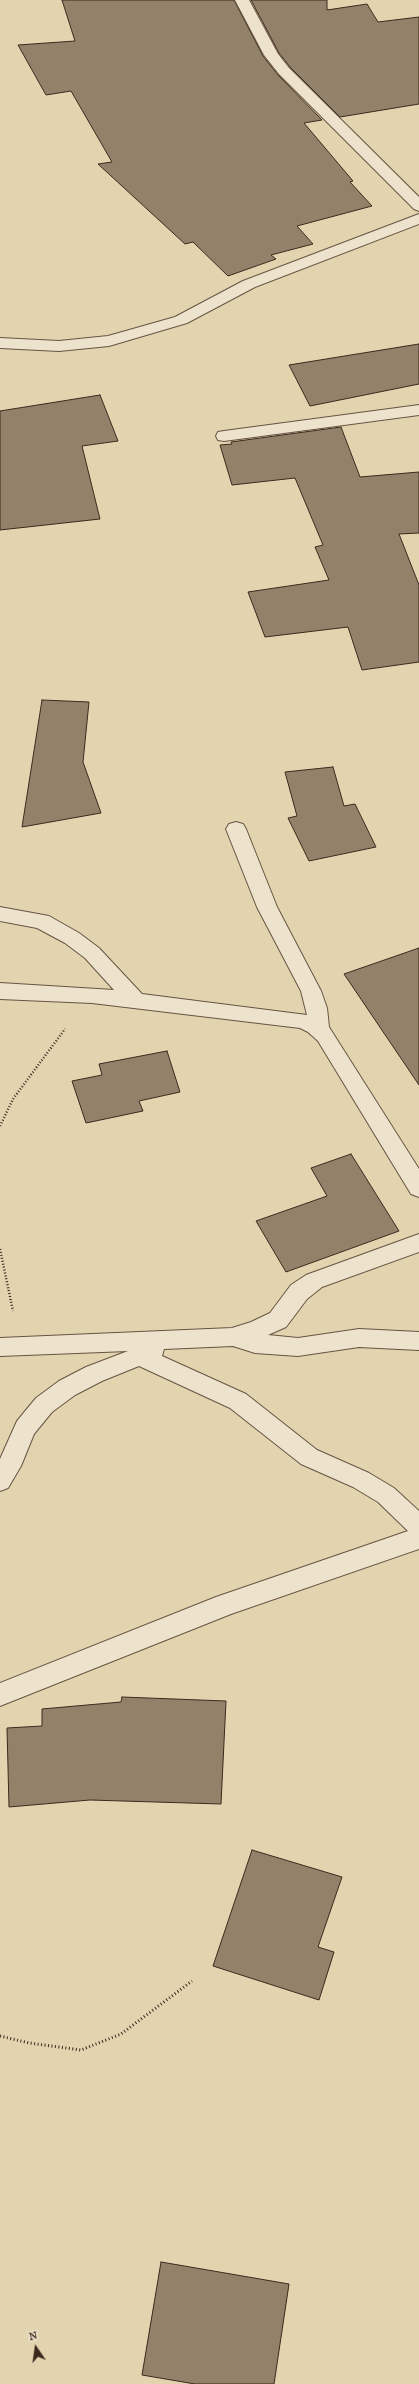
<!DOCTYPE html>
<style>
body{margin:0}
#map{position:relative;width:419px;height:2384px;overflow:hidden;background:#e3d4b0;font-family:"IM FELL French Canon",serif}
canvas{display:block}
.north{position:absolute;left:16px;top:2328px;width:40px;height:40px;-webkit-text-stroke:3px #ede3cc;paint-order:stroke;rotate:347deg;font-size:11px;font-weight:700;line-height:16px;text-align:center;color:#3c291e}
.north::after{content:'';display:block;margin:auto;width:14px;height:18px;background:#3c291e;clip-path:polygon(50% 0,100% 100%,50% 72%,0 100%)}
</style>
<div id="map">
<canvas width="419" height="2384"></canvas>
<div class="north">N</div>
</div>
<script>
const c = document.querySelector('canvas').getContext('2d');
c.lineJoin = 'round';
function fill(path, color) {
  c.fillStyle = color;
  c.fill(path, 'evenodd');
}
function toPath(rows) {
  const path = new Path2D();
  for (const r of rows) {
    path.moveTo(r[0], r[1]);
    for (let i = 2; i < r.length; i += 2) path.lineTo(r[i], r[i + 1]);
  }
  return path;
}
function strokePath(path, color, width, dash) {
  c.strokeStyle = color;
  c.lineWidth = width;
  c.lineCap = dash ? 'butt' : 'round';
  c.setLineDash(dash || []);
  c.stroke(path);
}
const building = toPath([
 [62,0,234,0,263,56,278,75,322,120,304,123,353,181,350,182,372,206,297,226,313,244,271,255,276,259,228,276,193,242,185,244,98,164,112,162,71,91,46,95,18,45,75,41,62,0],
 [251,0,327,0,327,10,367,4,378,22,419,17,419,104,340,117,290,67,279,53,251,0],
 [419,344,419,384,310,406,289,365,419,344],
 [100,395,118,441,82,446,100,519,0,530,0,411,100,395],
 [341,427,360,477,419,472,419,533,399,534,419,585,419,662,362,670,348,627,265,637,248,592,329,580,315,547,323,545,295,478,232,485,220,445,232,444,231,442,341,427],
 [42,700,89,702,83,762,101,813,22,827,42,700],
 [333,767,344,806,355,804,376,847,309,861,288,818,297,816,285,772,333,767],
 [419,948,419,1085,344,974,419,948],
 [167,1051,180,1092,139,1101,143,1111,86,1123,72,1081,102,1075,99,1064,167,1051],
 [351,1154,399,1231,286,1272,256,1221,327,1196,311,1168,351,1154],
 [122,1697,226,1701,221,1804,90,1800,9,1807,7,1728,42,1726,42,1709,121,1702,122,1697],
 [252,1850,342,1877,318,1947,334,1952,319,2000,213,1966,252,1850],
 [161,2262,289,2284,274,2384,195,2384,142,2375,161,2262]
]);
fill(building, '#93826a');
strokePath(building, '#3c291e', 1);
const minor = toPath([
 [235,0,249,0,278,54,289,68,419,197,419,211,414,209,279,74,264,55,235,0],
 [419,214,419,224,255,287,187,323,109,346,59,351,0,348,0,338,59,341,108,336,175,317,243,281,419,214],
 [419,405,419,415,224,441,218,440,216,436,218,432,224,431,419,405],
 [236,822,243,824,246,829,277,907,321,991,327,1008,329,1027,419,1169,419,1197,411,1194,318,1041,308,1032,300,1028,92,1003,0,999,0,983,114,990,85,958,65,943,37,928,0,921,0,907,49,916,79,933,99,948,142,994,307,1015,301,991,257,907,226,829,229,824,236,822],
 [419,1234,419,1252,322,1287,307,1299,286,1327,268,1335,298,1338,359,1329,419,1332,419,1350,359,1347,298,1356,255,1353,233,1346,164,1349,162,1356,246,1394,317,1450,369,1473,394,1488,419,1511,419,1549,231,1614,0,1706,0,1683,216,1597,408,1531,378,1502,353,1487,301,1464,230,1408,139,1366,102,1381,75,1395,52,1412,34,1434,21,1466,8,1488,0,1491,0,1459,17,1421,36,1398,59,1381,86,1367,128,1351,0,1356,0,1338,232,1328,251,1322,270,1313,291,1285,306,1275,419,1234]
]);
strokePath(minor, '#665442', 2);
strokePath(toPath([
 [0,1126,13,1099,65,1029],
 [0,1249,13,1311]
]), '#3c291e', 2.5, [1, 2]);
strokePath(toPath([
 [0,2036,29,2043,81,2050,121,2034,192,1981]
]), '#3c291e', 3, [1, 2.5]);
fill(minor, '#ede3cc');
</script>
